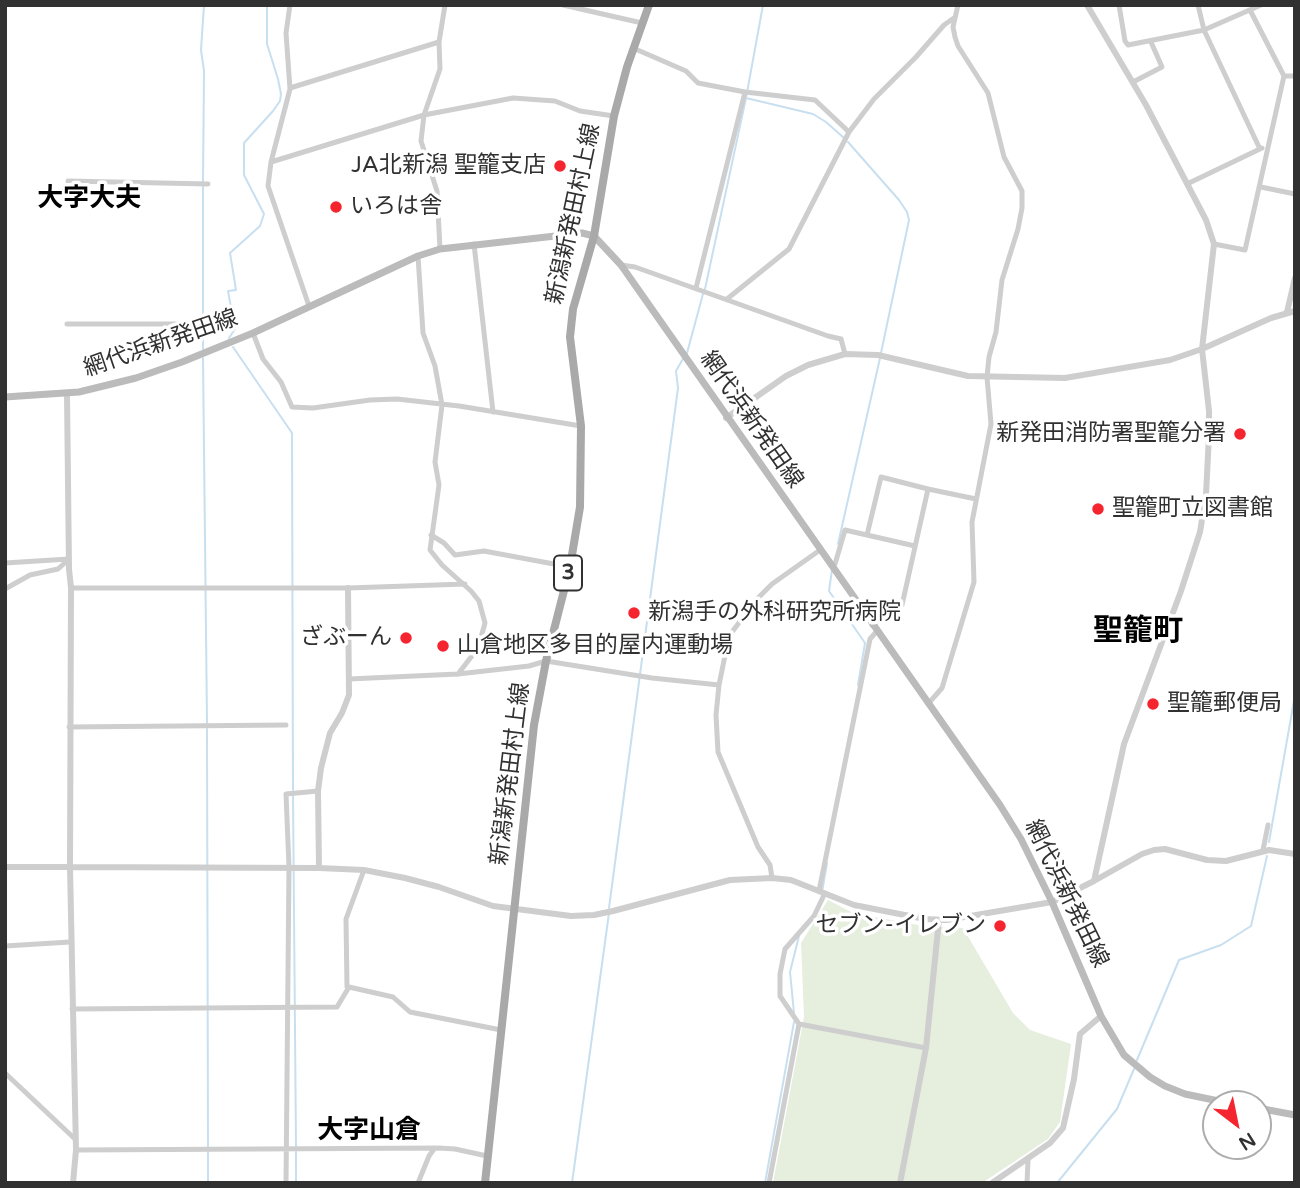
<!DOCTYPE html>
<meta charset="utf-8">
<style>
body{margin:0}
#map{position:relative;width:1300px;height:1188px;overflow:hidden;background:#fff;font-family:"Varela Round",sans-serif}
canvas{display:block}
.frame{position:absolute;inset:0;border:7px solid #313131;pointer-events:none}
.north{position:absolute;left:1202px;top:1090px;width:70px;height:70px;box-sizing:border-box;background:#fff;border:2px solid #adadad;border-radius:50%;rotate:148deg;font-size:19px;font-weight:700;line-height:28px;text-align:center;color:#313131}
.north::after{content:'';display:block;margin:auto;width:24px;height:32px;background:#f5252f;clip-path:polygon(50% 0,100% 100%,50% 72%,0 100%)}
</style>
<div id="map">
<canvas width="1300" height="1188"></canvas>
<div class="frame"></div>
<div class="north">N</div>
</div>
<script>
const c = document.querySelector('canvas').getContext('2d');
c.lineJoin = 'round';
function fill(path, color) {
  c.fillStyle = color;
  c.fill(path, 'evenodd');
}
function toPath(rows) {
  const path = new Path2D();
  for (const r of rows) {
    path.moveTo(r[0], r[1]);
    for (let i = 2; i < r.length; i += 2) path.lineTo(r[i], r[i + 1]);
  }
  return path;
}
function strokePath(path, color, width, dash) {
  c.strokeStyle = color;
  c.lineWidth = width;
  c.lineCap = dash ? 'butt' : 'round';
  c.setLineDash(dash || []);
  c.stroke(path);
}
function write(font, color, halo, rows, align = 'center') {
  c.font = font + ' "Varela Round","Noto Sans JP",sans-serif';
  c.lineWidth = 7;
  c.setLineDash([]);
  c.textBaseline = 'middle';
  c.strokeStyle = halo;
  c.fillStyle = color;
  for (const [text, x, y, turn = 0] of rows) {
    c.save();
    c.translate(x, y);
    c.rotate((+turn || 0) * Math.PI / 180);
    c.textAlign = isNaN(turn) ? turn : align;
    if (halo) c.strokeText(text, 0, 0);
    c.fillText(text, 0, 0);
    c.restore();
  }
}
fill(toPath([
 [828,900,853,913,929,927,963,928,1013,1013,1030,1030,1071,1044,1060,1122,1048,1139,982,1183,773,1183,804,1017,801,943]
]), '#e6eede');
strokePath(toPath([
 [746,98,813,114,826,122,844,138],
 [848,142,899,200,907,212,909,220,881,353],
 [203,181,204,71,201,50,204,5],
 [705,289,746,98,763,5],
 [203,321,203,186],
 [203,326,203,349],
 [229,338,235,329,228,291,236,290,230,253,260,226,264,214,244,175,244,143,273,111,280,101,281,94,278,79,267,44,267,5],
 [233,347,292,433,293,790],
 [687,353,703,294],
 [203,358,207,723],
 [838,544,880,358],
 [832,570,829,591,865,643,858,685],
 [207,729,208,1147],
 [293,795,296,1147],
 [1269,842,1295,695],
 [822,892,827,863],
 [609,908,678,388,676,371,684,357],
 [794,1013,790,972,799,936],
 [1137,1060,1179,960,1221,945,1251,926,1267,856],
 [208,1152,208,1183],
 [296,1152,296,1183],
 [572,1183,609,913],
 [765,1183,794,1022],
 [1057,1183,1117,1109,1134,1069]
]), '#c8dff0', 2);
strokePath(toPath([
 [290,5,286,33,290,89,271,162,268,186,309,306],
 [563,5,642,23],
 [1119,5,1125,41,1128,45,1204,30,1261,5],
 [1198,5,1204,30,1259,147],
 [633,48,686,71,698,83,745,92,815,100,849,132],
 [1284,76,1295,76],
 [1133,82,1162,67,1151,42],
 [290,88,439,42],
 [271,162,424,115,513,98,555,101,580,111,614,116],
 [68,181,208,184],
 [1187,184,1262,148],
 [1261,187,1295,194],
 [474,244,493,412],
 [1214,244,1245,250,1284,76,1250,10],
 [440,249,437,191,421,141,424,115,440,69,439,42,445,5],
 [418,256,423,333,435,366,442,405,435,462,439,485,430,550,442,565,471,591,479,601,485,623,478,648,458,674],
 [621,265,635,267,828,336,841,339,845,354],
 [696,288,745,92],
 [727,299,789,249,849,132,874,99,916,57,944,25,954,18],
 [67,324,209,324],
 [253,333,263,359,281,382,292,407,313,408,370,400,397,399,459,406,581,426],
 [431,535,444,543,455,555,484,551,570,567],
 [867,535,881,477,928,489],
 [5,563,69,559],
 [832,566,835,564,845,530,915,546],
 [71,588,348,588,465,584],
 [5,589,30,575,58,569,69,559],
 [872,625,902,605,928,489,976,499],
 [349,679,458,674,529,666,546,661,652,678,719,685],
 [928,704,942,688,974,582,972,522,991,424,987,377,989,357,996,332,1002,280,1018,229,1022,208,1022,191,1004,157,988,93,958,46,955,37,953,27,958,5],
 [69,727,286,725],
 [1263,850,1268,825],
 [772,878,770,865,758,847,718,752,716,715,719,685,729,636,756,600,772,584,820,550],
 [819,891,870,639,877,631],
 [825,893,814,916,785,949,780,974,780,996,799,1024,926,1048],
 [5,946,70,942],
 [349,987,393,997,410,1012,501,1030],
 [72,1009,337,1007,349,987,347,987,346,919,364,870],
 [5,1073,75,1139],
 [76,1150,439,1148,455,1149,487,1156],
 [286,1183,289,867,286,794,318,791],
 [418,1183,429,1156,434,1149],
 [769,1183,799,1024],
 [1027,1183,1028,1160]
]), '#cecece', 5);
strokePath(toPath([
 [1287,312,1295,278],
 [67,394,69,569,71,588,70,867,319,868],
 [726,418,786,376,808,365,845,354,878,355,968,376,1065,378,1170,360,1202,349,1271,318,1295,311],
 [348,588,349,695,342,713,330,733,321,768,318,791,319,868,364,870,405,878,439,887,493,906,571,916,594,915,613,911,730,880,772,878,791,880,854,905,925,919,947,920,1052,902,1094,881,1124,744,1181,591,1200,532,1206,495,1209,435,1209,411,1202,349,1214,244,1206,220,1146,105,1087,5],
 [5,867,70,867,76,1150,73,1183],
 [1094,881,1142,854,1154,850,1165,849,1207,860,1226,861,1269,850,1295,854],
 [900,1183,926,1048,939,920],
 [992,1183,1050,1143,1063,1128,1074,1079,1080,1034,1101,1016]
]), '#cecece', 6);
strokePath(toPath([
 [5,397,79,392,136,378,182,362,253,333,418,256,440,249,582,233,594,236,621,265,1000,805,1021,839,1052,902,1101,1016,1124,1055,1150,1077,1165,1086,1185,1094,1233,1104],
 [1258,1108,1295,1115]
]), '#bbb', 7);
strokePath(toPath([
 [485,1183,534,725,546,661,570,567,580,507,581,426,570,337,573,309,594,236,614,116,627,67,649,5]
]), '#a9a9a9', 8);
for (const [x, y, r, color] of [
 [560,166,7,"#f5252f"],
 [336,207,7,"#f5252f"],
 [1240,434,7,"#f5252f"],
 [1098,509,7,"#f5252f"],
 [634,613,7,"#f5252f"],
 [406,638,7,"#f5252f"],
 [443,646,7,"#f5252f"],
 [1153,704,7,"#f5252f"],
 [1000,926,7,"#f5252f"]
]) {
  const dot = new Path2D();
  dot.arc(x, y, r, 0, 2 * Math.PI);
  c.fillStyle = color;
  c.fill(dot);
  strokePath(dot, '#fff', 2.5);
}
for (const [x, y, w] of [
 [568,573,28]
]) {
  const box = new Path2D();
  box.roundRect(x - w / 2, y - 17.5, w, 35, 5);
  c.fillStyle = '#fff';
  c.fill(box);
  strokePath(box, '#313131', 2);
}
write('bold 21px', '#313131', null, [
 ["3",568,573]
]);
write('23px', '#313131', '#fff', [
 ["JA北新潟 聖籠支店",546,166,"right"],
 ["いろは舎",350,207],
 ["新発田消防署聖籠分署",1226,434,"right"],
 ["聖籠町立図書館",1112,509],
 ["新潟手の外科研究所病院",648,613],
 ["ざぶーん",392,638,"right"],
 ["山倉地区多目的屋内運動場",457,646],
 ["聖籠郵便局",1167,704],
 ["セブン-イレブン",986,926,"right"]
], 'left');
write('23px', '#313131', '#fff', [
 ["新潟新発田村上線",574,214,-78],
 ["網代浜新発田線",161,344,-19],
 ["網代浜新発田線",751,420,55],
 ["新潟新発田村上線",511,774,-83],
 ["網代浜新発田線",1066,894,64]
]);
write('bold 26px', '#000', '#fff', [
 ["大字大夫",89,199],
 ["大字山倉",369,1131]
]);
write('bold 30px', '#000', '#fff', [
 ["聖籠町",1138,632]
]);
</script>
